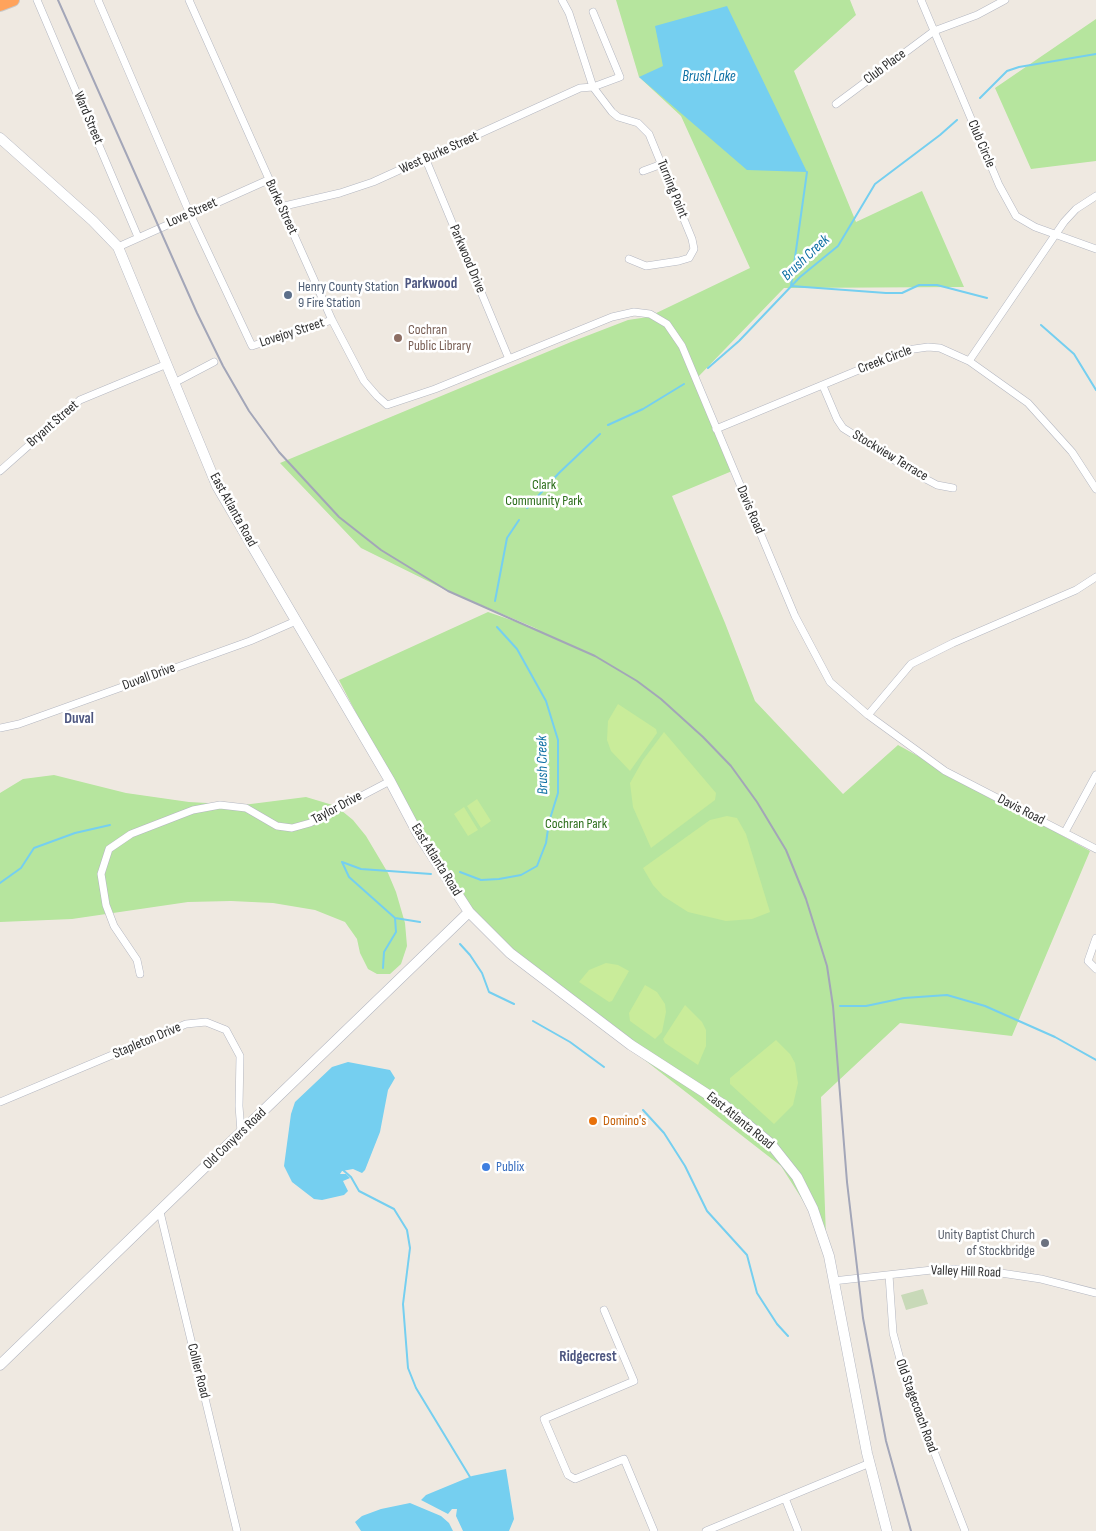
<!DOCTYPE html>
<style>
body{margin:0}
canvas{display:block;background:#efe9e1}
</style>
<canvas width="1096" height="1531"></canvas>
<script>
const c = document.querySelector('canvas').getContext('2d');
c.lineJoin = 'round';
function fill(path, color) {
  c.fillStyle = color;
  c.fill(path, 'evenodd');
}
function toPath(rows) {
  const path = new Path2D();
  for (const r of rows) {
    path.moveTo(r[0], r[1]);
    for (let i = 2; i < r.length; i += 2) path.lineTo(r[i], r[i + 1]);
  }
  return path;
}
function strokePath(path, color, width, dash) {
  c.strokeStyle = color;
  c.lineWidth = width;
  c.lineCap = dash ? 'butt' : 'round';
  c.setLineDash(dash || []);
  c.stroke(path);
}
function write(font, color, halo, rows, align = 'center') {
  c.font = font + ' "Sofia Sans Condensed",sans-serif';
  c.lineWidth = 5;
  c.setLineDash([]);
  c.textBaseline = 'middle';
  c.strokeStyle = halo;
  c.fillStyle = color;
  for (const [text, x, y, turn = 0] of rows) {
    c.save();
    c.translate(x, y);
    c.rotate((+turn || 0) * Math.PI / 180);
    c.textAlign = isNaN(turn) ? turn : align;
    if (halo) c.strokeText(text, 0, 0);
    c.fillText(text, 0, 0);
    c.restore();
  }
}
fill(toPath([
 [616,0,850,0,856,15,794,71,856,222,922,191,964,287,784,288,698,377,684,342,667,331,682,346,716,429,737,469,672,496,725,623,755,701,843,794,898,745,1090,851,1012,1036,900,1023,821,1097,826,1237,781,1166,516,960,466,915,427,850,339,680,488,612,540,630,448,591,361,548,280,463,571,342,628,320,648,317,750,268,681,116,639,77],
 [1096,19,1096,161,1031,169,995,88],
 [54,775,126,793,189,802,243,805,306,797,336,806,353,820,366,836,388,873,396,892,405,923,407,946,401,964,390,974,377,974,368,969,360,953,357,939,345,922,315,910,273,903,231,901,188,902,72,919,0,922,0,793,23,779]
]), '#b6e59e');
fill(toPath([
 [923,1289,928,1304,906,1310,901,1295]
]), '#c8d9b8');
fill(toPath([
 [618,704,656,729,657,733,630,771,611,751,607,740,608,721],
 [664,732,716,793,715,800,651,848,633,807,630,783,643,760],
 [477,799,491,821,481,828,467,806],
 [464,807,478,830,468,836,454,814],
 [727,816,737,818,746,834,770,912,752,919,726,921,688,912,663,896,653,885,643,868,710,820],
 [606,963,618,965,629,971,612,1001,609,1002,579,982,589,970],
 [645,985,657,992,665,1004,666,1012,662,1032,655,1039,630,1021,629,1013],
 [685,1005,702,1022,706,1030,706,1046,698,1065,665,1043,663,1039],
 [776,1040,790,1054,795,1063,798,1083,793,1105,774,1124,730,1084,730,1078]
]), '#c9ec9a');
fill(toPath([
 [727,6,807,172,747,170,639,77,663,66,655,26],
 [348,1062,390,1070,395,1078,388,1090,380,1132,365,1170,362,1173,353,1169,342,1171,340,1174,346,1174,350,1178,343,1181,348,1191,344,1195,322,1200,314,1199,292,1182,284,1166,291,1114,295,1102,332,1067],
 [506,1469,514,1519,509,1531,463,1531,456,1516,457,1509,452,1509,448,1514,421,1500,426,1495,472,1476],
 [410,1503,441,1516,449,1523,453,1531,361,1531,355,1522,362,1516,381,1509]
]), '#75cff0');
strokePath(toPath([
 [980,98,1007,71,1019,67,1096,54],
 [791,286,886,293,902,293,919,285,937,285,987,298],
 [791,286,807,172],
 [1041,325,1074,354,1096,390],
 [708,368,739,341,800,277,838,246,875,184,940,135,957,120],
 [608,425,643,409,684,384],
 [527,508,559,473,600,434],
 [495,601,507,538,519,520],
 [342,862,349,877,395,918,396,932,384,952,383,968],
 [342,862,361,869,431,874],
 [460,872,481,880,499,879,521,875,537,866,546,843,549,822,558,793,558,740,546,701,517,649,497,627],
 [0,883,21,868,34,848,75,833,110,825],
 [395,918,420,922],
 [460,944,470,955,482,973,489,992,514,1004],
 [840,1006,866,1006,904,998,947,995,985,1006,1055,1037,1096,1060],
 [533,1021,570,1042,604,1067],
 [643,1110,664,1133,685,1166,707,1211,747,1255,757,1293,777,1324,788,1336],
 [343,1170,351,1177,359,1191,394,1209,407,1230,410,1248,403,1304,408,1368,416,1388,470,1477]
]), '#75cff0', 2);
const street = toPath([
 [37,0,138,237],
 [98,0,190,214,252,346,332,320],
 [189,0,332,320,364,381,377,396,387,405,435,389,612,317,634,312,650,314,667,324,682,346,795,616,830,682,868,715,945,771,1096,849],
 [562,0,569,13,593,87,612,112,618,117,638,123,649,134,692,239,694,249,689,258,679,261,646,266,629,259],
 [921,0,999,185,1016,216,1035,227,1096,249],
 [836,104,934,31,977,15,1005,0],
 [426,160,509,359],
 [643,171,662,164],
 [280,207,340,193,373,182,580,88,593,87,620,77,593,12],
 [118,247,268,180],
 [969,361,1064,222,1076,209,1096,196],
 [174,383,214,362],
 [823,386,837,419,843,428,920,476,937,485,953,488],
 [716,429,907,350,928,347,940,348,969,361,1028,403,1072,452,1096,489],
 [0,471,80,400,167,364],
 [868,715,911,664,953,643,1076,590,1096,577],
 [0,728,19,724,61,709,250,641,296,621],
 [1065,832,1096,775],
 [1096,938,1088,961,1096,969],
 [140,974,137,960,114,926,106,905,101,874,109,849,131,834,193,810,220,805,246,808,277,826,292,828,310,823,390,781],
 [0,1102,186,1024,206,1022,226,1030,240,1056,239,1106,241,1132],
 [160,1212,237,1531],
 [889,1275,893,1333,904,1374,965,1531],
 [833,1281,941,1269,974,1269,1041,1279,1096,1293],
 [604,1310,634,1381,544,1419,568,1475,575,1479,624,1459,654,1531],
 [785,1498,798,1531],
 [706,1531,870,1463]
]);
const secondary = toPath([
 [0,138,93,221,118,247,217,486,390,781,417,832,469,912,510,953,631,1045,724,1105,770,1143,797,1177,813,1209,829,1256,867,1453,887,1531],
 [0,1365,469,912]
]);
const highway = toPath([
 [0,5,13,0]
]);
strokePath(street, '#b4b7c1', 8);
strokePath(secondary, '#b4b7c1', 11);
strokePath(highway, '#c9c9c9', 14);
strokePath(street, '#fff', 7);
strokePath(secondary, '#fff', 10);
strokePath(highway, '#ffa35c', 12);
strokePath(toPath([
 [58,0,197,313,223,366,249,411,279,452,339,517,381,550,448,591,595,656,637,681,661,699,703,737,731,766,757,802,786,850,806,899,827,966,833,1006,847,1182,863,1318,886,1441,911,1531]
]), '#a3a6b8', 2);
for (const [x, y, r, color] of [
 [288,295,5,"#5c6f8a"],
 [398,338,5,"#8d6e63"],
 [593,1121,5,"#e8710a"],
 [486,1167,5,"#3f7fe0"],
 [1045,1243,5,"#6b7280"]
]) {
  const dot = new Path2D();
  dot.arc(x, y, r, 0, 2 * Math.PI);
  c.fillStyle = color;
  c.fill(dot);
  strokePath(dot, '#fff', 2);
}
write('14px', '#2e2e2e', '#fff', [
 ["Club Place",885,67,-37],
 ["Ward Street",88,118,67],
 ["Club Circle",981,144,67],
 ["West Burke Street",439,153,-24],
 ["Turning Point",672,189,68],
 ["Burke Street",281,207,65],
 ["Love Street",192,213,-24],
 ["Parkwood Drive",467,259,67],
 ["Lovejoy Street",292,333,-18],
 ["Creek Circle",885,360,-21],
 ["Bryant Street",53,424,-41],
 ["Stockview Terrace",890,456,31],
 ["East Atlanta Road",233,510,61],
 ["Davis Road",750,510,67],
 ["Duvall Drive",149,677,-20],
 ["Taylor Drive",337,808,-28],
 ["Davis Road",1021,810,27],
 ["East Atlanta Road",436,860,58],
 ["Stapleton Drive",147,1041,-23],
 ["East Atlanta Road",740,1121,39],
 ["Old Conyers Road",235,1139,-44],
 ["Valley Hill Road",966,1272,2],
 ["Collier Road",198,1371,76],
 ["Old Stagecoach Road",916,1406,70]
]);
write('14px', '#4e5e75', '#fff', [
 ["Henry County Station",298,287],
 ["9 Fire Station",298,303]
], 'left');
write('14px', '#785e54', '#fff', [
 ["Cochran",408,330],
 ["Public Library",408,346]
], 'left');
write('14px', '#2c6e1b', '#fff', [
 ["Clark",544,485],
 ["Community Park",544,501],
 ["Cochran Park",576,824]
]);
write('14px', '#c56008', '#fff', [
 ["Domino's",603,1121]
], 'left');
write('14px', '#366cbe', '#fff', [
 ["Publix",496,1167]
], 'left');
write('14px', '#5b616d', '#fff', [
 ["Unity Baptist Church",1035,1235],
 ["of Stockbridge",1035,1251]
], 'right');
write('italic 15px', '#0d6fa3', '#fff', [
 ["Brush Lake",709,77],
 ["Brush Creek",806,258,-43],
 ["Brush Creek",543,765,-91]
]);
write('bold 15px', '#4d5680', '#fff', [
 ["Parkwood",431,284],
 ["Duval",79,719],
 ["Ridgecrest",588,1357]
]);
</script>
